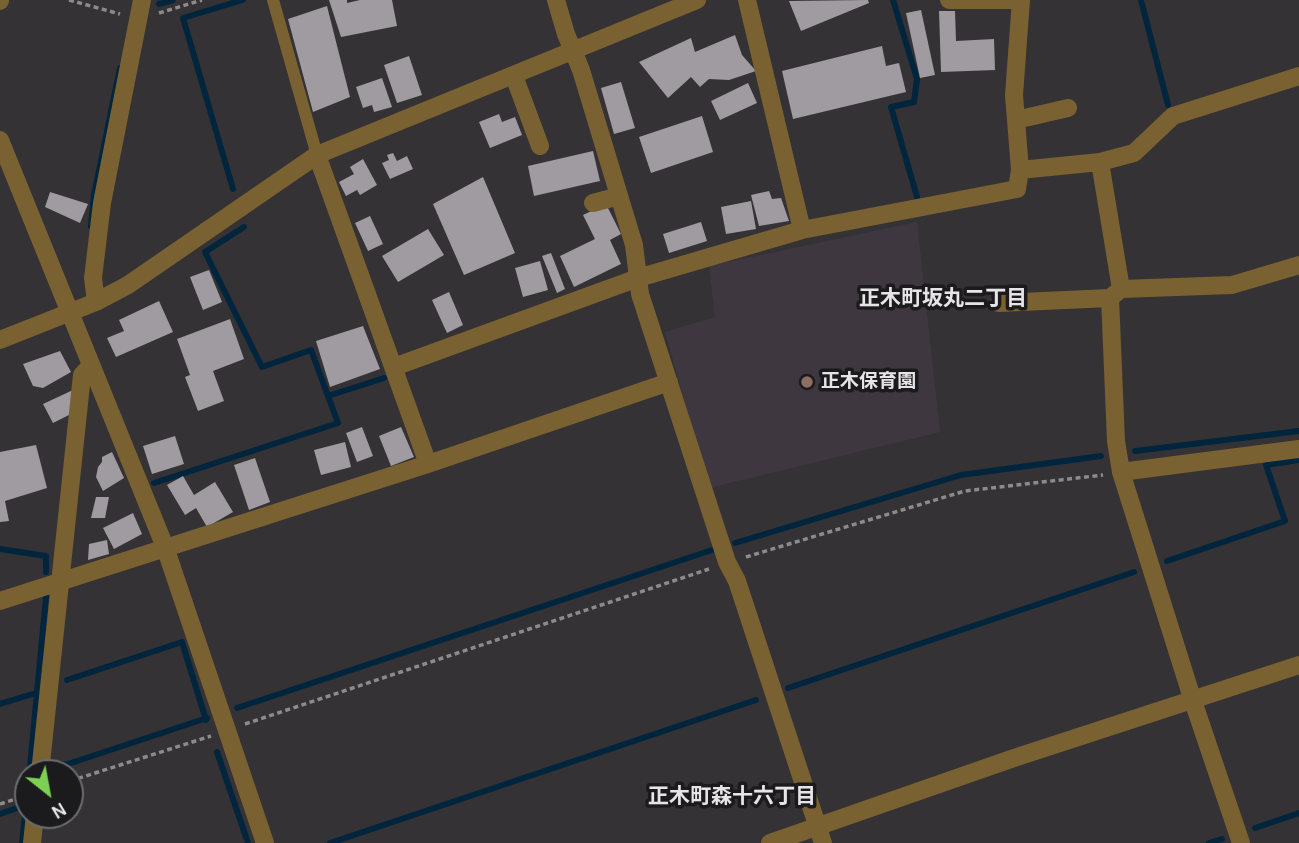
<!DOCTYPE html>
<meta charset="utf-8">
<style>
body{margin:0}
#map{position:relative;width:1299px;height:843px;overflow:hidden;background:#353235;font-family:Karla,sans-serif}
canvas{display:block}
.north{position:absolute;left:14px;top:759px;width:70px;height:70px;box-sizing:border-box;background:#1b1a1c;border:2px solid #6c6b6d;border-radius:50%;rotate:149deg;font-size:19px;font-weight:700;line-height:28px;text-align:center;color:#e6e4e6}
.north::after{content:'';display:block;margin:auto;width:24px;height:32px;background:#7cd155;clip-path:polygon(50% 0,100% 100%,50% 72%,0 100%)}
</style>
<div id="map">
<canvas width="1299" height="843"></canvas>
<div class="north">N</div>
</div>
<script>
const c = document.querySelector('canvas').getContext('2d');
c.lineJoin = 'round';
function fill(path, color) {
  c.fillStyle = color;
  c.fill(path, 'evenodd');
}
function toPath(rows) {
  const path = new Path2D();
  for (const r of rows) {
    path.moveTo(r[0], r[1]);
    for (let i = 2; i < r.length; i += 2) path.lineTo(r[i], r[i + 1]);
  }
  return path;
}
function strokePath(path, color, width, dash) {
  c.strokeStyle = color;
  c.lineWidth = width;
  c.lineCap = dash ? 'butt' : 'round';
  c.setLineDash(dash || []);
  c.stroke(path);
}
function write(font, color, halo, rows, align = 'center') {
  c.font = font + ' Karla,"Noto Sans JP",sans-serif';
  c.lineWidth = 7;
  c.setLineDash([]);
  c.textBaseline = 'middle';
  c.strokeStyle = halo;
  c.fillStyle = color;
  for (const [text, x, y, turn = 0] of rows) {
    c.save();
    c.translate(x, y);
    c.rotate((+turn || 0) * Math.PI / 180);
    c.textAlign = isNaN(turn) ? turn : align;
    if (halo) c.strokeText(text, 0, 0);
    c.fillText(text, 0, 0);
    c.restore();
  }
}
fill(toPath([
 [917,222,940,432,709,488,665,332,715,317,709,266]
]), '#3e3740');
strokePath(toPath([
 [893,0,917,79,914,102,891,107,917,197],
 [1141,0,1168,105],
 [159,4,173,0],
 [233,189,183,18,243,0],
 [91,226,94,195,120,68],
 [328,396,384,378],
 [1135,451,1299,431],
 [154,483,338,423,311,350,262,367,205,252,244,227],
 [735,543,961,475,1101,456],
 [0,549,46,556,46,572],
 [1167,561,1285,521,1266,465,1299,460],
 [67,680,182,642,206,720],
 [788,688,1134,572],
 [0,704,36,693],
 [237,708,712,550],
 [217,752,248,843],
 [48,765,68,764,207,718],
 [30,767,46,597],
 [27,787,28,782],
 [0,814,26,805,22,843],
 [1255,828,1299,813],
 [330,843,756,700],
 [1209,843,1222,839]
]), '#02253e', 6);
fill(toPath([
 [329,0,347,0,347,3,360,0,392,0,397,26,341,37],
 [868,0,869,3,801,31,789,1],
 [327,6,350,97,313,112,288,19],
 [921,10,935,75,920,78,906,13],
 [939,11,955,11,956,41,994,39,995,70,941,72],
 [735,35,742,55,756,71,729,80,709,79,700,87,691,77,668,98,639,62,691,38,695,52],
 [882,46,886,66,899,63,906,92,793,119,782,71],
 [409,56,422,95,397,103,384,65],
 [382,78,392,107,374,112,372,105,363,108,356,87],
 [621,82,635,128,614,134,601,88],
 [748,83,757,103,720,120,711,101],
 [499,114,502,122,515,117,522,135,490,148,479,122],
 [702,116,713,152,651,173,639,137],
 [593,151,600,181,534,196,528,166],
 [393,153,397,161,407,156,413,169,390,179,382,163,389,160,387,155],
 [363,159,377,185,360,195,357,190,346,196,339,182,354,174,350,167],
 [483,177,515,253,464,275,433,204],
 [769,191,772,199,781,198,789,221,759,226,751,195],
 [50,192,88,204,80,223,45,207],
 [751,201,756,229,726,234,721,207],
 [606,204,621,234,610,240,621,264,574,287,560,256,595,239,583,215],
 [370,216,383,244,368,251,355,223],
 [701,222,707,241,669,253,663,234],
 [428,229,444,255,398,282,382,256],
 [551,253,565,289,557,293,542,256],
 [540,261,548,290,523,297,515,268],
 [209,270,222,302,203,310,190,277],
 [449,292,463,325,447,333,432,300],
 [159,301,173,332,116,357,107,338,124,331,119,320],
 [230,319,244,359,213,371,224,401,198,411,185,377,190,375,177,339],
 [363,326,380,369,330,387,316,341],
 [60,351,71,372,43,388,33,386,23,364],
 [73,390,71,414,53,423,43,404],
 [362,427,373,456,357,462,346,433],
 [401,427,414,457,391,466,379,436],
 [175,436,184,464,152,474,143,446],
 [345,442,351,467,321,475,314,450],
 [36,445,47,488,5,501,9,521,0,522,0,452],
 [112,452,124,478,103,491,96,477,98,467,102,462,102,457],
 [255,458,270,502,249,510,234,465],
 [183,476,194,495,215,482,233,512,207,527,196,508,185,515,167,485],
 [96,497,109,497,105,518,91,518],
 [133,513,142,534,114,549,103,528],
 [107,540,109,554,88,560,89,544]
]), '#9f9ba0');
strokePath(toPath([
 [69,0,120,14],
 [159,13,202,0],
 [746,557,965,491,1103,475],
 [245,724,709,569],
 [70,781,211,736],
 [0,804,28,795]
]), '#8c8a8c', 3.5, [5, 3.5]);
strokePath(toPath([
 [273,0,317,155]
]), '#796131', 12);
strokePath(toPath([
 [556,0,566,34,581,70,634,245,640,294,727,562,737,581,823,843],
 [747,0,802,230],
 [949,0,1021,0],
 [514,76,540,146],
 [1016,120,1068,108],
 [0,140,165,547,265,843],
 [317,155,428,464],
 [1100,162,1121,289],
 [1020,170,1014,95,1021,0],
 [593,203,619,196],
 [1110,298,1116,441,1121,472,1193,701,1241,843],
 [96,302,93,278,102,203,142,0],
 [999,303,1110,298,1121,289,1232,285,1299,265],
 [0,340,96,302,128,285,317,155,697,0],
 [394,367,638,278,802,230,1017,189,1020,170,1100,162,1134,153,1173,116,1299,76],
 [1121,472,1299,449],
 [0,601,428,464,669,382],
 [40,773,82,375,91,365],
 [32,843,35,815],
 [770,843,1014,758,1299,665]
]), '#796131', 18);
strokePath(toPath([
 [0,1,0,0]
]), '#796131', 18);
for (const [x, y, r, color] of [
 [807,382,7,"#8d6e63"]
]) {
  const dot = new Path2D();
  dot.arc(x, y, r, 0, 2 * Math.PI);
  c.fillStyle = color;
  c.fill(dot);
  strokePath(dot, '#1b1a1c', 2.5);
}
write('bold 19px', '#e6e4e6', '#1b1a1c', [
 ["正木保育園",821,382]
], 'left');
write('bold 21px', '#e6e4e6', '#1b1a1c', [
 ["正木町坂丸二丁目",943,299],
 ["正木町森十六丁目",732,797]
]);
</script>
